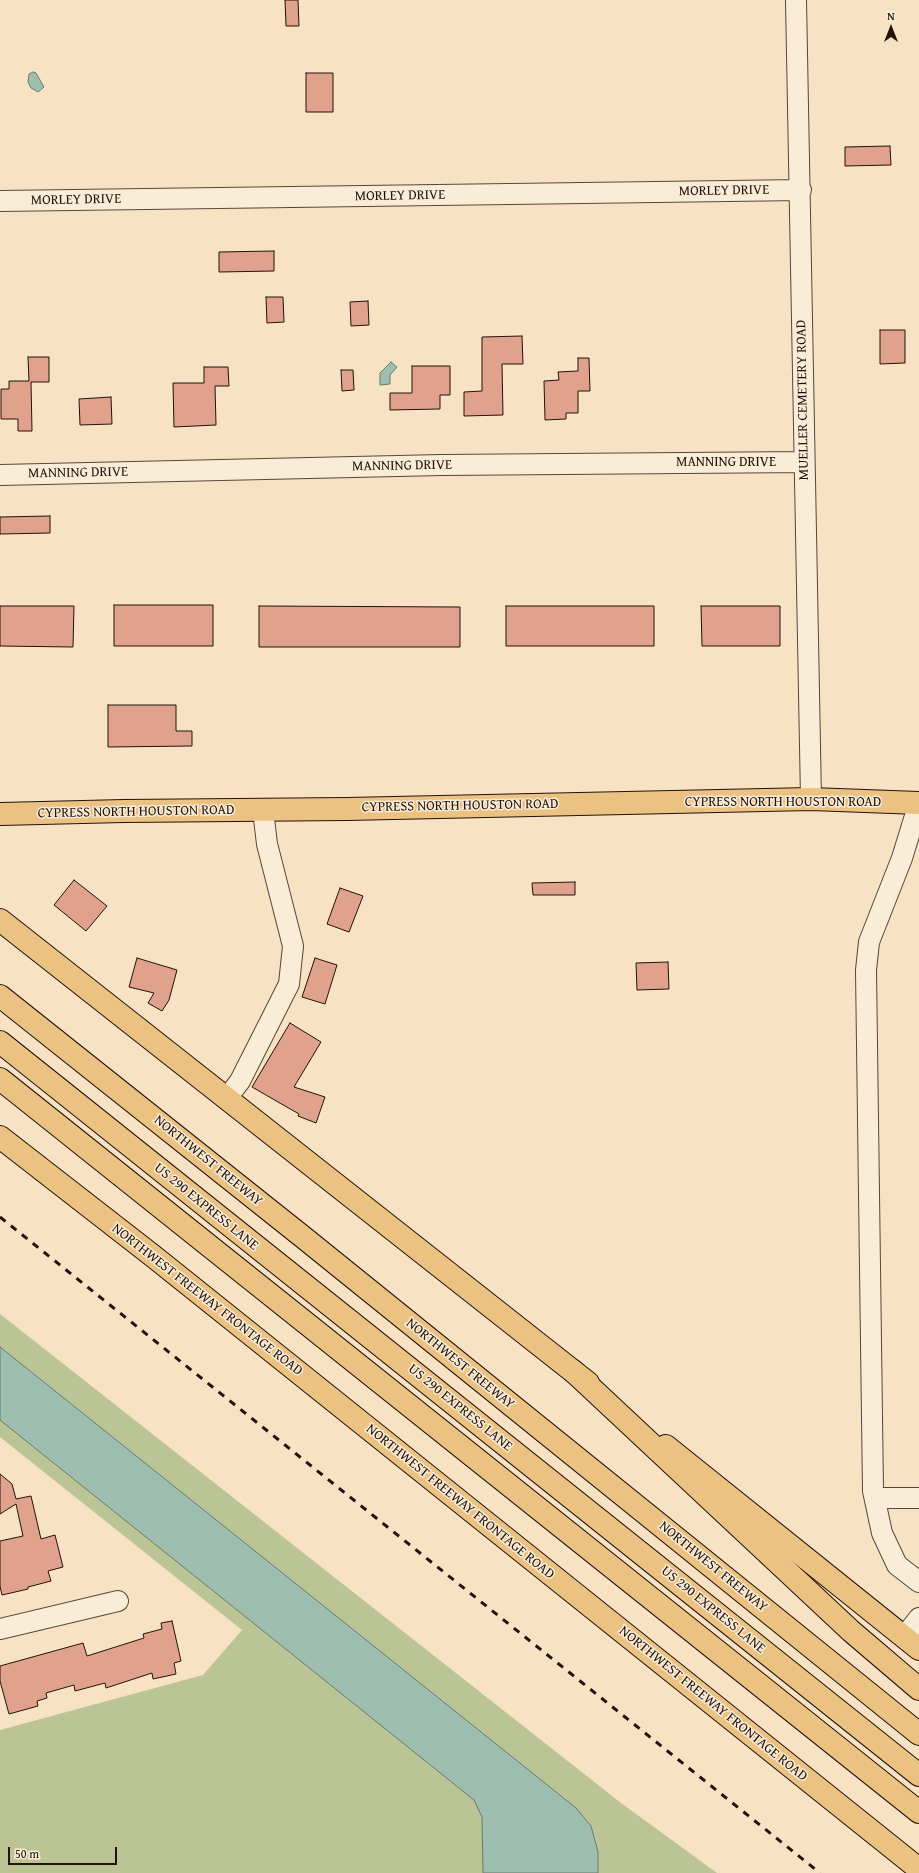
<!DOCTYPE html>
<style>
body{margin:0}
#map{position:relative;width:919px;height:1873px;overflow:hidden;background:#f7e3c3;font-family:"Gentium Book Plus",serif}
canvas{display:block}
.north{position:absolute;left:871px;top:8px;width:40px;height:40px;-webkit-text-stroke:3px #faedd8;paint-order:stroke;rotate:0deg;font-size:11px;font-weight:700;line-height:16px;text-align:center;color:#22120b}
.north::after{content:'';display:block;margin:auto;width:14px;height:18px;background:#22120b;clip-path:polygon(50% 0,100% 100%,50% 72%,0 100%)}
.scale{position:absolute;left:8px;top:1847px;width:109px;height:18px;box-sizing:border-box;border:2px solid #22120b;border-top:0;padding-left:5px;font-size:12px;line-height:14px;white-space:nowrap;color:#22120b;-webkit-text-stroke:3px #faedd8;paint-order:stroke}
</style>
<div id="map">
<canvas width="919" height="1873"></canvas>
<div class="north">N</div>
<div class="scale">50 m</div>
</div>
<script>
const c = document.querySelector('canvas').getContext('2d');
c.lineJoin = 'round';
function fill(path, color) {
  c.fillStyle = color;
  c.fill(path, 'evenodd');
}
function toPath(rows) {
  const path = new Path2D();
  for (const r of rows) {
    path.moveTo(r[0], r[1]);
    for (let i = 2; i < r.length; i += 2) path.lineTo(r[i], r[i + 1]);
  }
  return path;
}
function strokePath(path, color, width, dash) {
  c.strokeStyle = color;
  c.lineWidth = width;
  c.lineCap = dash ? 'butt' : 'round';
  c.setLineDash(dash || []);
  c.stroke(path);
}
function write(font, color, halo, rows, align = 'center') {
  c.font = font + ' "Gentium Book Plus",serif';
  c.lineWidth = 3;
  c.setLineDash([]);
  c.textBaseline = 'middle';
  c.strokeStyle = halo;
  c.fillStyle = color;
  for (const [text, x, y, turn = 0] of rows) {
    c.save();
    c.translate(x, y);
    c.rotate((+turn || 0) * Math.PI / 180);
    c.textAlign = isNaN(turn) ? turn : align;
    if (halo) c.strokeText(text, 0, 0);
    c.fillText(text, 0, 0);
    c.restore();
  }
}
fill(toPath([
 [0,1314,621,1803,717,1873,0,1873,0,1730,203,1675,242,1630,0,1437]
]), '#bac495');
const water = toPath([
 [33,72,36,73,44,87,38,92,31,88,28,82,29,74,33,72],
 [391,362,397,367,390,375,390,384,380,385,380,373,391,362],
 [0,1347,576,1808,591,1826,598,1852,598,1873,483,1873,482,1817,474,1800,0,1420,0,1347]
]);
fill(water, '#9ebfaf');
strokePath(water, '#6c7a6d', 1);
const building = toPath([
 [285,0,298,0,299,26,286,26,285,0],
 [306,73,333,73,333,112,306,112,306,73],
 [890,146,891,165,845,166,845,147,890,146],
 [274,251,274,271,219,272,219,252,274,251],
 [266,297,283,297,284,322,267,323,266,297],
 [368,301,369,325,351,326,350,302,368,301],
 [880,330,905,330,905,363,880,364,880,330],
 [522,336,523,364,502,364,503,415,464,416,464,392,482,391,482,337,522,336],
 [28,357,49,357,49,382,31,382,32,431,18,431,18,419,1,419,1,389,9,389,9,381,29,381,28,357],
 [578,358,589,358,590,391,578,391,578,413,566,413,566,419,545,420,544,381,559,380,558,372,578,371,578,358],
 [412,366,450,366,450,395,440,395,440,409,390,410,390,393,412,393,412,366],
 [204,367,228,367,229,386,215,386,216,425,174,427,173,383,204,383,204,367],
 [341,370,353,370,354,390,342,391,341,370],
 [111,397,112,424,80,425,79,399,111,397],
 [50,516,50,533,0,534,0,517,50,516],
 [114,605,213,605,213,646,114,646,114,605],
 [0,606,74,606,73,647,0,646,0,606],
 [259,606,460,607,460,647,259,647,259,606],
 [506,606,654,606,654,646,506,646,506,606],
 [701,606,780,606,780,646,702,646,701,606],
 [108,705,176,705,176,731,192,731,192,746,108,747,108,705],
 [74,880,107,906,86,931,54,905,74,880],
 [575,882,575,895,533,895,532,883,575,882],
 [340,888,363,896,349,932,327,924,340,888],
 [137,958,177,970,169,1000,162,1011,148,1003,154,993,129,987,137,958],
 [315,958,337,965,325,1004,302,997,315,958],
 [668,962,669,989,637,990,636,963,668,962],
 [290,1023,321,1042,294,1087,325,1097,316,1123,298,1116,299,1114,252,1087,290,1023],
 [0,1474,12,1484,16,1499,31,1496,41,1539,55,1535,63,1567,48,1571,51,1581,28,1587,28,1589,2,1595,0,1586,0,1541,23,1536,16,1504,0,1514,0,1474],
 [172,1621,181,1661,174,1663,176,1674,153,1679,152,1673,106,1688,105,1683,75,1691,74,1685,46,1693,47,1698,37,1701,38,1706,9,1714,0,1681,0,1666,83,1643,87,1656,144,1638,143,1634,162,1629,161,1623,172,1621]
]);
fill(building, '#e0a18d');
strokePath(building, '#22120b', 1);
const minor = toPath([
 [796,0,811,799],
 [0,201,801,190],
 [0,475,442,465,804,462],
 [919,803,902,858,869,942,866,970,873,1491,882,1533,897,1565,919,1582],
 [227,1098,240,1081,289,984,293,946,267,844,263,810],
 [875,1498,919,1498],
 [0,1629,118,1601],
 [904,1637,919,1618]
]);
const major = toPath([
 [0,814,124,811,347,809,811,799,919,803],
 [0,920,588,1383],
 [0,1137,153,1256,919,1869],
 [666,1446,919,1649]
]);
const highway = toPath([
 [0,996,303,1237,919,1734],
 [0,1042,919,1775],
 [0,1079,919,1812],
 [573,1371,851,1631,919,1689]
]);
strokePath(minor, '#574639', 22);
strokePath(major, '#22120b', 24);
strokePath(highway, '#22120b', 24);
strokePath(minor, '#faedd8', 20);
strokePath(major, '#ecc282', 22);
strokePath(highway, '#ecc282', 22);
strokePath(toPath([
 [0,1217,820,1873]
]), '#22120b', 3, [7, 7]);
write('14px', '#22120b', '#faedd8', [
 ["MORLEY DRIVE",724,191,-1],
 ["MORLEY DRIVE",400,196,-1],
 ["MORLEY DRIVE",76,200,-1],
 ["MUELLER CEMETERY ROAD",803,400,-91],
 ["MANNING DRIVE",726,462],
 ["MANNING DRIVE",402,466,-1],
 ["MANNING DRIVE",78,473,-1],
 ["CYPRESS NORTH HOUSTON ROAD",783,802],
 ["CYPRESS NORTH HOUSTON ROAD",460,806,-1],
 ["CYPRESS NORTH HOUSTON ROAD",136,812,-1],
 ["NORTHWEST FREEWAY",208,1161,39],
 ["US 290 EXPRESS LANE",206,1207,39],
 ["NORTHWEST FREEWAY FRONTAGE ROAD",207,1300,38],
 ["NORTHWEST FREEWAY",460,1364,39],
 ["US 290 EXPRESS LANE",460,1408,39],
 ["NORTHWEST FREEWAY FRONTAGE ROAD",460,1502,39],
 ["NORTHWEST FREEWAY",713,1567,39],
 ["US 290 EXPRESS LANE",713,1610,39],
 ["NORTHWEST FREEWAY FRONTAGE ROAD",713,1704,39]
]);
</script>
